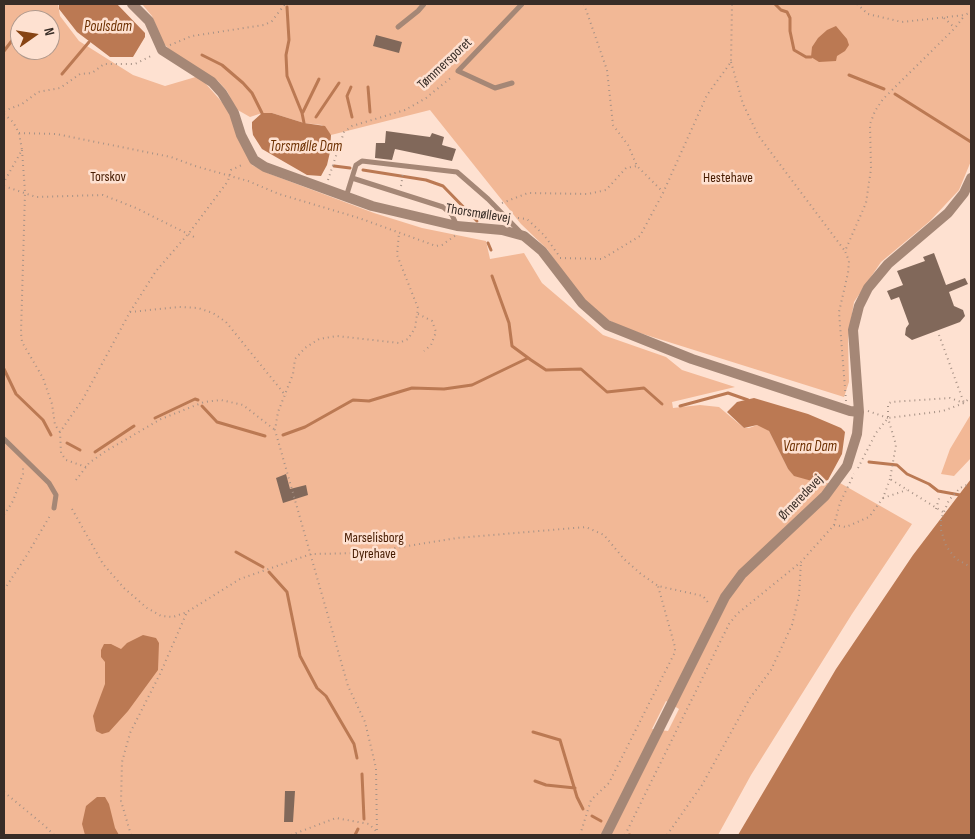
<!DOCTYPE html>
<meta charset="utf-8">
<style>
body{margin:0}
#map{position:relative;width:975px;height:839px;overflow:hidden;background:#fee1d1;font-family:"Sofia Sans Condensed",sans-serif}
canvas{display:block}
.frame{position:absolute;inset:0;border:5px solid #382d27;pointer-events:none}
.north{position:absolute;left:10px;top:10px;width:50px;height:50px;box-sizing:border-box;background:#fee1d1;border:1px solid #af998d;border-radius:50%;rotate:77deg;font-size:14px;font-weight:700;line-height:20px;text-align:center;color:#382d27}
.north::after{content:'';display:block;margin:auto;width:18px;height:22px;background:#874414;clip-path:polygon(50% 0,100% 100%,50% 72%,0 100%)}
</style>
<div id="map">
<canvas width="975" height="839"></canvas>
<div class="frame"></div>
<div class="north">N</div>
</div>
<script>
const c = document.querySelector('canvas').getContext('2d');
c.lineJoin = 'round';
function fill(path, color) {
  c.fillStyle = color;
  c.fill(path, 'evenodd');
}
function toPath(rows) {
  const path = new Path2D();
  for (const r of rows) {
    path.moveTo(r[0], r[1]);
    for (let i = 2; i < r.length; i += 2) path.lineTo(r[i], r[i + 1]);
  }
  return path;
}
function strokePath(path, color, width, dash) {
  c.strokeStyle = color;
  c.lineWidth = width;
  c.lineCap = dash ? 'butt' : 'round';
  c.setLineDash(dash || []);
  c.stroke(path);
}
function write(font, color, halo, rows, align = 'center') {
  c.font = font + ' "Sofia Sans Condensed",sans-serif';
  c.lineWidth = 5;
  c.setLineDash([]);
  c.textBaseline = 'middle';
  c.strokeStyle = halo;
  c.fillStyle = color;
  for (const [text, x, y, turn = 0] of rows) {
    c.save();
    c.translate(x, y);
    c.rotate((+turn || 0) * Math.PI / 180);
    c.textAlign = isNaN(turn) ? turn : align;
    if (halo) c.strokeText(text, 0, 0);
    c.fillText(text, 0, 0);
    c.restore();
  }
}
fill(toPath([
 [4,4,58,4,60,16,79,41,133,75,165,86,199,76,228,109,252,165,270,174,374,213,422,228,486,241,490,259,524,253,542,283,603,335,666,357,682,370,735,387,672,402,673,408,700,405,719,407,744,428,749,428,757,425,763,426,769,431,788,469,794,475,819,483,840,483,912,524,852,614,751,775,718,835,4,835],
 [20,20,50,20,50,50,20,50],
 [666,701,679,709,668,731,652,729],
 [142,4,971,4,971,161,959,190,930,221,881,262,854,302,848,339,849,382,844,397,627,329,600,316,581,297,547,249,521,224,430,110,331,135,322,125,304,123,272,113,262,113,250,117,236,109,227,91,218,81,172,52,163,43,152,16],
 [971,414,971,458,954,476,941,474,950,449]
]), '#f2b896');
fill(toPath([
 [59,4,117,4,145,33,145,37,133,57,110,57,77,32,59,9],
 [836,26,847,39,849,45,845,51,837,56,836,61,819,62,811,57,812,47,818,38,827,30],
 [262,113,272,113,304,123,325,126,331,135,330,152,327,165,321,176,307,175,262,149,253,135,252,128,252,122],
 [754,398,808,414,841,428,845,432,842,454,828,480,819,483,794,476,788,469,769,431,757,425,744,428,727,412,737,402],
 [971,479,971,835,738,835,836,669,913,555],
 [143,635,156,638,159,643,158,670,128,711,109,732,102,734,96,731,93,716,105,684,105,662,101,657,101,650,104,644,111,644,121,649,127,643],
 [97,797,105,797,109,804,115,828,119,835,85,835,82,824,86,806]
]), '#bb7953');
strokePath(toPath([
 [775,4,781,10,787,12,790,18,790,31,794,50,806,57,811,57],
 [287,7,289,40,286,55,287,76,302,113,304,123],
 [28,20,29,18],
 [4,51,20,30],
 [202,55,222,65,243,83,252,93,262,113],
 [62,74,89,42],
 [849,75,884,89],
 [351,87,347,96,352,117],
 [368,87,370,112],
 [895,94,971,142],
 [303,112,319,79],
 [316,117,339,83],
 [334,166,350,168],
 [363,170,426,180,443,186,477,221],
 [488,243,491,250],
 [492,276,509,323,512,346,531,360,546,370,581,369,607,392,644,388,662,404],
 [4,369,16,394,43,420,51,435],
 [202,406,217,422,265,436],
 [680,406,728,393,748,400],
 [155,418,195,399,198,400],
 [283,435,305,427,353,400,369,401,412,388,444,389,472,385,528,358],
 [67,443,80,450],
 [95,452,134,426],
 [869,462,897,465,907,474,929,484,938,491,960,495],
 [236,552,263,567],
 [269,572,287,592,300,656,317,688,326,696,354,744,357,758],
 [533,732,560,740,577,797,583,809],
 [362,774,364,819],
 [535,781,546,785,575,788],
 [592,816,601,821],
 [355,835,358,829],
 [629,835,630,835]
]), '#bb7953', 3);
fill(toPath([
 [376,35,402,42,399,53,373,46],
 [386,131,430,137,432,133,444,137,442,145,456,149,452,161,395,149,392,160,375,158,376,143,385,143],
 [934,253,946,285,965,278,968,284,949,292,954,306,963,310,965,316,960,322,912,340,905,335,906,328,909,324,899,297,891,300,887,291,903,285,897,271,925,261,923,257],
 [286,474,290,489,306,485,308,495,283,503,276,478],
 [285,791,295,791,293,822,284,822]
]), '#81685a');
strokePath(toPath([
 [584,4,607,70,613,125,628,145,637,166,663,192],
 [857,4,868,14,902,22,965,15,971,12],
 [944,18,955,28],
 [170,45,192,36,264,25,272,21,285,4],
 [731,62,743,104,758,135,845,251],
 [4,111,22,104,38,92,60,88,80,74,92,73,104,64,135,64,153,55],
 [4,114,13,122,19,133,22,150,4,182],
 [19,133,56,134,171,157,195,166,248,181,279,194,359,218,436,246,442,245,456,235],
 [22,150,25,192,21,333,22,342,43,378,52,404,55,425,60,432],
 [328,180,344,132,352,126,405,110,426,98,453,76],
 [4,186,36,197,103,195,136,208,194,237],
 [401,186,403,173],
 [502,203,528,193,588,194,606,190,626,168,637,166],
 [518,218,527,219,544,235,560,257],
 [560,258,602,259,640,236,663,193,707,95,731,62,732,4],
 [130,312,179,307,198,308,213,313,226,322,286,396],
 [418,314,432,321,436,332,431,345,424,351],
 [939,335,964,403],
 [846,401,839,312,848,273,849,261,845,251,866,203,871,169,870,124,875,111,883,99,955,28,965,15],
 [868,411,888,418,896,445,890,479,943,512],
 [888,417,888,404,891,402,950,398,964,403],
 [86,467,66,460,61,453,60,432,83,399,130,312,156,271,189,233,228,181,231,170,244,164],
 [858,468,876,433,888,418,943,411,964,403,971,397],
 [76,480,89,463,106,451,161,419,204,402,221,400,243,405,275,430],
 [971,483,960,488,949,500,941,519,941,530,946,546,956,559,971,567],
 [883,498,907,490],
 [72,509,103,564,124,588,147,608,161,616,173,617,187,612,240,579,311,554,364,553,457,538,586,527,604,535,624,559,641,574,658,586,703,596,710,605],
 [936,509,940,495],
 [4,515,13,501,23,474,23,467],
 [834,525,846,527,869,517,883,498,890,479],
 [4,590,27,555,51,514],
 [4,792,45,826,54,835],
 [131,835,121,801,122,762,130,733,160,674,187,612],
 [291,835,336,818,369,824,377,832],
 [377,835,376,768,365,722,348,686,275,430,278,412,293,374,295,359,305,348,319,339,337,336,399,343,408,339,415,328,418,308,397,255,399,233],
 [580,835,591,800,609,783,675,652,675,647,658,586],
 [625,835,729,624,737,614,801,562,834,525,840,503,854,474],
 [667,835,702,785,750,698,771,670,792,625,799,596,801,562]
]), '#a79286', 2, [1, 4]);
strokePath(toPath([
 [398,27,418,11,424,4],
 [512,83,495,88,458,71,522,4],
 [352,178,443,207,452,215,457,226],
 [346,197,356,165,362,161,457,172,488,199,522,234],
 [4,439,49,483,56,495,54,508]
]), '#a58776', 5);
strokePath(toPath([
 [132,4,149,21,162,50,212,82,222,93,234,113,241,135,254,160,265,167,372,206,457,226,502,230,524,236,542,251,582,303,607,325,692,359,850,411,859,412],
 [606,835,725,597,742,574,825,496,847,466,857,434,859,412,853,330,859,306,868,288,888,264,948,213,964,193,971,178]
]), '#a58776', 10);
write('14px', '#382d27', '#fee1d1', [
 ["Tømmersporet",445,64,-43],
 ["Thorsmøllevej",478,214,9],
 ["Ørneredevej",801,498,-46]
]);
write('14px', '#461b00', '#fee1d1', [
 ["Torskov",108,177],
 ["Hestehave",728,178],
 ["Marselisborg",374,538],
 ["Dyrehave",374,554]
]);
write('italic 15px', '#6d3000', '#fee1d1', [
 ["Poulsdam",108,27],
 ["Torsmølle Dam",306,147],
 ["Varna Dam",810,447]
]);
</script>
